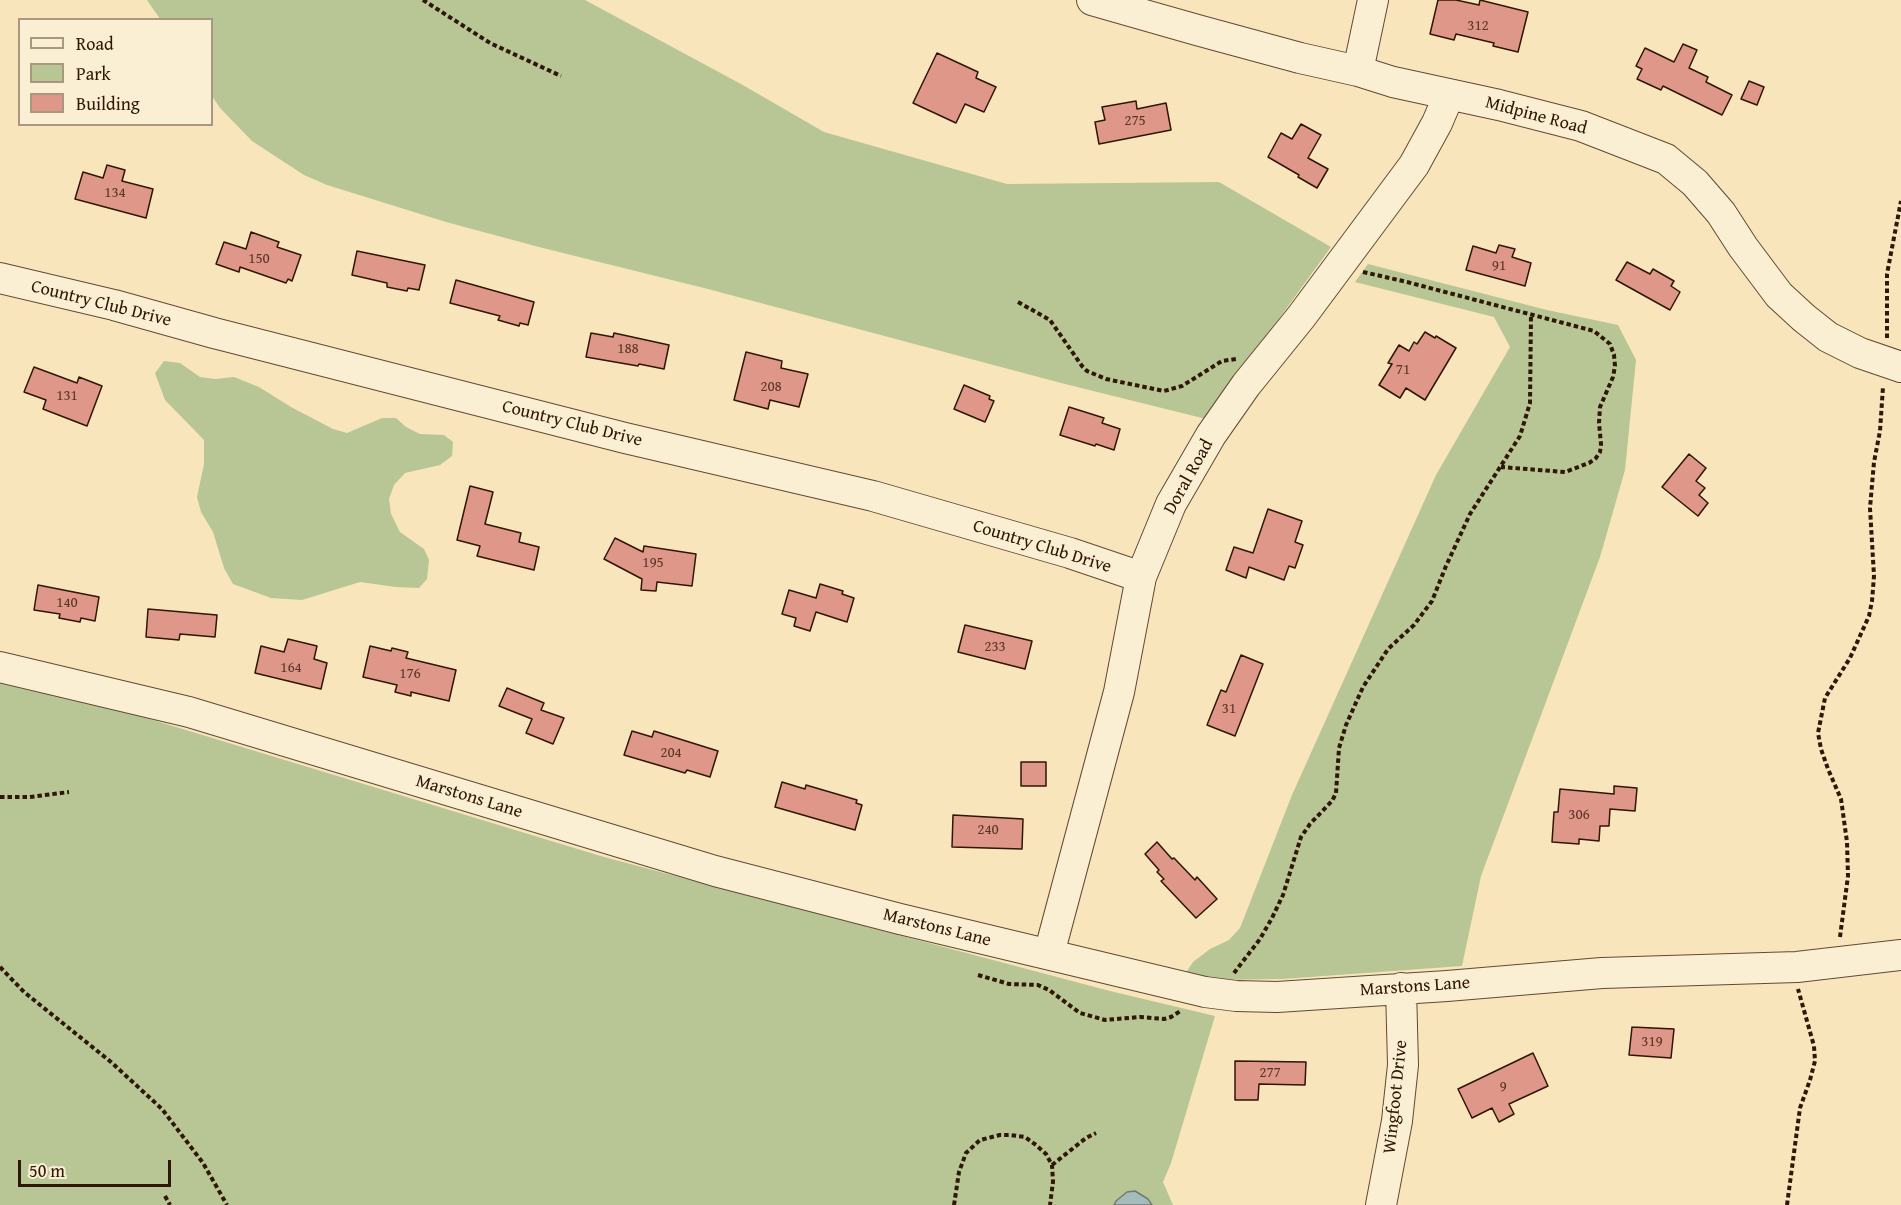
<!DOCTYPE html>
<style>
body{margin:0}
#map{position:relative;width:1901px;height:1205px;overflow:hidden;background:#f8e5bc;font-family:"Gentium Book Plus",serif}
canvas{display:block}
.legend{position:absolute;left:18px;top:18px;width:195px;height:108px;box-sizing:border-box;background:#faeed3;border:2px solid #a99881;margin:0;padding:8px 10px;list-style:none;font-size:18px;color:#2f1605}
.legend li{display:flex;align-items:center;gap:12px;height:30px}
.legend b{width:30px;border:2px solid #a99881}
.scale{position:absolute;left:18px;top:1160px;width:153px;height:27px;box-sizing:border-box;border:3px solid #2f1605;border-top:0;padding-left:8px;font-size:18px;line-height:21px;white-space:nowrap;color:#2f1605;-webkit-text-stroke:4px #faeed3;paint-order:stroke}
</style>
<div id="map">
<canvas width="1901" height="1205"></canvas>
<ul class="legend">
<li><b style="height:8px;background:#faeed3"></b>Road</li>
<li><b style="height:16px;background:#b8c695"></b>Park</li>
<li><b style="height:16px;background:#df978a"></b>Building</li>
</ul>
<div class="scale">50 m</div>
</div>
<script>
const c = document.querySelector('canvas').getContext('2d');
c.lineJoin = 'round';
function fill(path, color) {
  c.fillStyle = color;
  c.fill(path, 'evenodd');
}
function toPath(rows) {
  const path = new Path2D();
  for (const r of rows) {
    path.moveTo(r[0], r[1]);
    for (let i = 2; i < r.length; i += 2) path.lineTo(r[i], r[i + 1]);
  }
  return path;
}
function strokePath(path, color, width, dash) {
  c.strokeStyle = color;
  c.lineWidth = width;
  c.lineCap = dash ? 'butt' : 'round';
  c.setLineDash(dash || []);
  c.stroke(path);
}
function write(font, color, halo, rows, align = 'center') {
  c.font = font + ' "Gentium Book Plus",serif';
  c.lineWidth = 5;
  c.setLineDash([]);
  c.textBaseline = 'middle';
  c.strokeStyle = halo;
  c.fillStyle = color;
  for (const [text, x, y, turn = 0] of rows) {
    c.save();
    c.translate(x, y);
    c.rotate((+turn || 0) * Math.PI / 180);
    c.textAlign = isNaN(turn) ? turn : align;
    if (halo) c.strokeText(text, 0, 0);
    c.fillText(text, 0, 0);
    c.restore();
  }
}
fill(toPath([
 [147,0,585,0,741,84,824,132,1007,184,1219,182,1331,247,1206,419,1061,383,708,289,539,247,446,222,327,185,304,175,252,141,220,108,212,96,212,20,160,19],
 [1368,264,1547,310,1618,325,1636,360,1625,470,1600,557,1481,876,1462,966,1283,979,1213,980,1183,977,1193,962,1210,949,1229,940,1240,928,1292,795,1436,475,1510,347,1494,317,1355,282],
 [164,361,180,363,200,377,215,379,234,377,259,387,291,407,333,429,347,433,382,418,396,418,406,427,420,434,444,435,453,442,452,456,440,465,405,473,394,485,389,499,391,514,400,532,424,549,429,560,427,579,419,588,396,587,360,582,302,600,271,598,233,584,224,568,213,532,201,512,197,497,204,464,204,440,165,400,155,373],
 [0,682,140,716,604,857,1110,991,1215,1016,1171,1163,1163,1182,1173,1205,0,1205]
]), '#b8c695');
const water = toPath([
 [1135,1191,1148,1199,1152,1205,1114,1205,1116,1201,1127,1192,1135,1191]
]);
fill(water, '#a3bcbc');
strokePath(water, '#757a73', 1.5);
const building = toPath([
 [1438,0,1456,0,1479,5,1480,0,1528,12,1518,52,1493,46,1494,43,1456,34,1454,40,1430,34,1438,0],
 [1683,44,1697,50,1689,68,1708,77,1706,82,1732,95,1722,115,1663,86,1661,90,1637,79,1642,69,1636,66,1645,48,1674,62,1683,44],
 [937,53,978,72,976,78,996,87,984,112,965,104,956,123,913,103,937,53],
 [1749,81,1764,87,1757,105,1741,99,1749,81],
 [1136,101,1137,109,1166,103,1171,130,1099,144,1095,122,1105,120,1102,107,1136,101],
 [1301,124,1321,135,1308,158,1328,169,1317,188,1298,177,1299,175,1268,157,1281,133,1292,139,1301,124],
 [107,165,125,170,122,181,153,189,146,218,75,199,83,172,103,178,107,165],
 [251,232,279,242,277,247,301,255,292,281,288,279,286,283,240,267,239,272,216,264,224,242,246,249,251,232],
 [1499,245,1515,249,1512,257,1531,263,1525,286,1466,270,1473,246,1496,253,1499,245],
 [357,251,425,265,419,290,408,288,407,291,387,287,387,283,352,275,357,251],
 [1627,262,1650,274,1653,269,1674,281,1671,286,1680,292,1670,310,1616,280,1627,262],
 [456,280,534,302,528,325,520,323,519,326,498,320,500,316,450,303,456,280],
 [1425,332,1435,338,1436,336,1456,348,1425,400,1406,388,1400,398,1379,385,1392,364,1388,363,1399,345,1409,351,1414,342,1417,344,1425,332],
 [591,333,613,337,614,333,669,345,664,369,639,364,638,366,586,357,591,333],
 [746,352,782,361,781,368,808,374,799,407,770,400,768,409,734,400,746,352],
 [34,367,77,383,79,377,102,386,87,426,43,409,46,400,24,392,34,367],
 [964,385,990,396,989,399,994,401,985,422,954,409,964,385],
 [1069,407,1104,418,1102,423,1120,429,1114,450,1096,444,1095,446,1060,435,1069,407],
 [1689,454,1706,468,1696,481,1705,488,1699,495,1708,503,1698,516,1662,487,1689,454],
 [470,486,493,492,485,524,521,533,519,542,539,547,534,570,477,556,480,546,457,540,470,486],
 [1268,509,1302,521,1295,542,1303,545,1295,568,1289,566,1284,580,1249,567,1246,578,1226,570,1234,547,1253,553,1268,509],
 [615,538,643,552,644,546,696,554,692,586,657,582,656,591,641,590,642,579,604,559,615,538],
 [820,584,843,591,842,594,854,598,847,622,816,612,810,631,794,626,796,618,782,614,789,590,816,598,820,584],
 [38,585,99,597,95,621,81,618,80,622,59,618,60,614,34,610,38,585],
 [148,609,217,615,215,637,180,634,179,640,146,637,148,609],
 [965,625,1032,641,1025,669,958,652,965,625],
 [288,639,317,646,314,659,327,663,321,689,255,673,261,646,284,652,288,639],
 [370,646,391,651,392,648,408,652,406,658,456,670,449,701,411,692,411,696,395,692,397,685,363,677,370,646],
 [1241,655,1263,664,1235,736,1207,725,1221,690,1226,692,1241,655],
 [507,688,544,703,541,710,564,718,553,744,526,733,532,719,499,706,507,688],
 [632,731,652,737,654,731,718,751,710,777,687,770,685,773,624,755,632,731],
 [1021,762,1046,762,1046,786,1021,786,1021,762],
 [782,782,805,789,806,785,857,800,856,803,862,805,855,830,775,807,782,782],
 [1614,786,1637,788,1635,811,1610,809,1609,826,1600,826,1599,841,1579,839,1579,844,1552,842,1554,812,1558,812,1560,789,1614,794,1614,786],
 [953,815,1023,819,1022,849,952,847,953,815],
 [1157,842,1172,859,1174,858,1195,880,1197,877,1217,899,1196,918,1161,881,1164,879,1157,872,1159,870,1145,854,1157,842],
 [1632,1027,1674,1029,1671,1058,1629,1055,1632,1027],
 [1533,1053,1548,1086,1509,1104,1514,1114,1499,1122,1492,1108,1472,1118,1458,1089,1533,1053],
 [1235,1061,1306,1062,1305,1085,1259,1084,1258,1100,1235,1100,1235,1061]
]);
fill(building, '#df978a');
strokePath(building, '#2f1605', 1.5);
const minor = toPath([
 [1092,0,1197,30,1300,58,1358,71,1393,82,1499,105,1581,126,1666,159,1695,183,1721,213,1743,247,1779,295,1804,318,1828,337,1860,353,1901,367],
 [1358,71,1373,0],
 [0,278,114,305,214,333,625,438,873,496,1070,553,1141,577],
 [0,667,189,712,715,871,900,919,1205,992,1236,996,1277,997,1447,986,1602,973,1797,967,1901,955],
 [1049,954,1119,692,1141,577,1171,504,1211,435,1246,385,1301,317,1414,165,1437,123,1449,95],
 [1381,1205,1397,1121,1403,1065,1401,988]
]);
strokePath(minor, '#614a33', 32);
strokePath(toPath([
 [423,0,490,43,561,76],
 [1363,272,1407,282,1575,326,1594,331,1610,344,1614,355,1615,366,1613,377,1600,407,1599,423,1601,444,1600,452,1596,458,1589,463,1565,472,1501,467],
 [1018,302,1050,320,1082,366,1087,371,1106,379,1164,391,1182,386,1222,361,1236,359],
 [1887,338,1887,274,1901,201],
 [0,797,30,797,69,792],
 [1840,937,1848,876,1847,842,1841,799,1828,769,1821,749,1818,733,1825,698,1850,658,1869,616,1872,601,1874,576,1870,508,1874,462,1880,431,1883,387],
 [0,967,24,992,111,1062,162,1109,203,1163,227,1205],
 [1234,973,1260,939,1272,918,1283,895,1301,837,1310,824,1332,801,1336,793,1339,748,1346,725,1363,687,1388,649,1414,625,1432,601,1446,566,1470,514,1520,436,1530,403,1531,315],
 [978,975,1009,984,1038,985,1049,990,1080,1013,1105,1020,1140,1017,1164,1019,1171,1017,1182,1010],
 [1052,1165,1086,1138,1096,1133],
 [165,1196,170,1205],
 [954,1205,959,1172,966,1153,980,1140,1000,1135,1010,1135,1025,1137,1036,1145,1046,1154,1052,1165,1053,1182,1050,1205],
 [1787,1205,1800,1108,1810,1080,1815,1061,1814,1046,1798,989]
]), '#2f1605', 4, [4.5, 3]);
strokePath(minor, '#faeed3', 30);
write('15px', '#5b3626', null, [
 ["312",1478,26],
 ["275",1135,121],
 ["134",115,193],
 ["150",259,259],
 ["91",1499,266],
 ["188",628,349],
 ["71",1403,370],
 ["208",771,387],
 ["131",67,396],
 ["195",653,563],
 ["140",67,603],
 ["233",995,647],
 ["164",291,668],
 ["176",410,674],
 ["31",1229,709],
 ["204",671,753],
 ["306",1579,815],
 ["240",988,830],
 ["319",1652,1042],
 ["277",1270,1073],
 ["9",1503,1087]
]);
write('18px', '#2f1605', '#faeed3', [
 ["Midpine Road",1536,116,15],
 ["Country Club Drive",101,304,14],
 ["Country Club Drive",572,424,14],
 ["Doral Road",1189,477,-61],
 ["Country Club Drive",1042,547,17],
 ["Marstons Lane",469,797,17],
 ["Marstons Lane",937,928,14],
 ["Marstons Lane",1415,987,-4],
 ["Wingfoot Drive",1396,1097,-84]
]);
</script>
